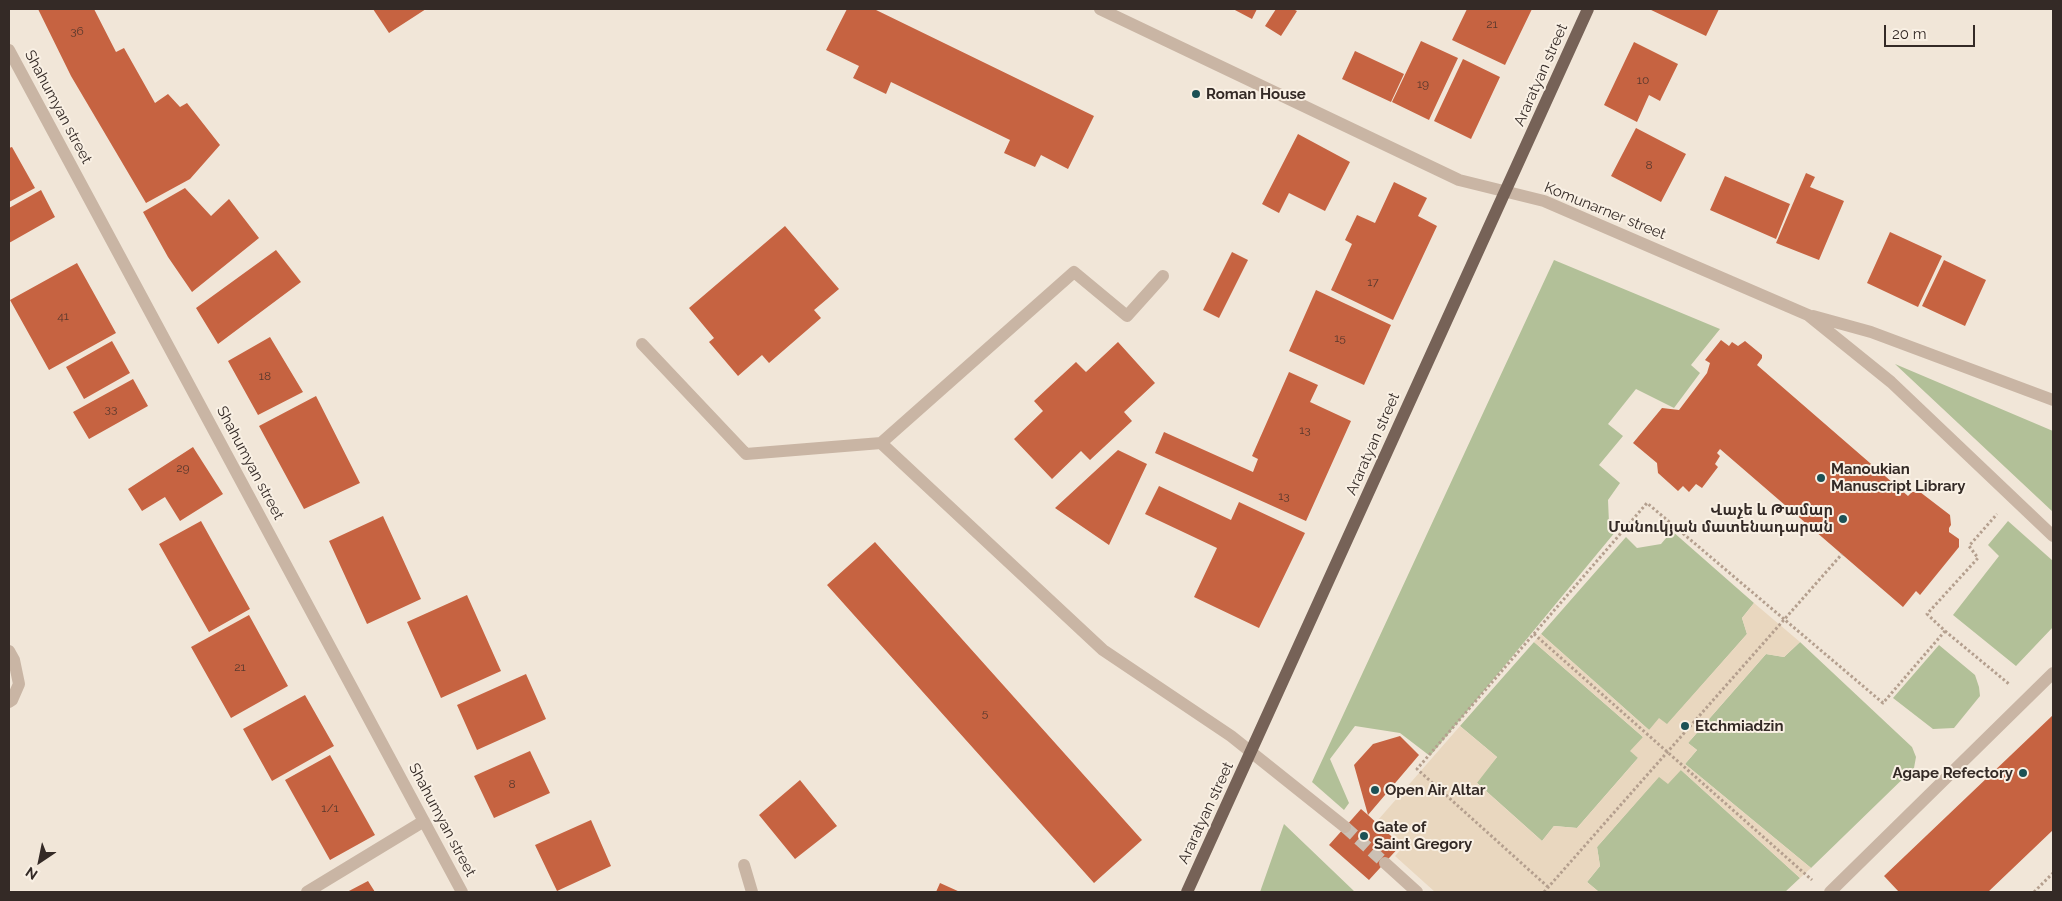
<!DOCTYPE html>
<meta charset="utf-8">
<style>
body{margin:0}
#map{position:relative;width:2062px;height:901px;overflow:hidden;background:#f1e6d8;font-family:Raleway,sans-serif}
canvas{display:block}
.frame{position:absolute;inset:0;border:10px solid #342a26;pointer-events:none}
.north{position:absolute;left:15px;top:836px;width:50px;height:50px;-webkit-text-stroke:4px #f9f0e4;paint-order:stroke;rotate:214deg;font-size:14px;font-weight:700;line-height:20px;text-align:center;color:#342a26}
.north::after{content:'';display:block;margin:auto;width:18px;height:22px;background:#342a26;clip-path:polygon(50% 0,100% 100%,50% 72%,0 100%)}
.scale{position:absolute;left:1884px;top:25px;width:91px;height:22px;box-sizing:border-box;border:2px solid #342a26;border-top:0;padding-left:6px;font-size:15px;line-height:18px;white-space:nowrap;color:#342a26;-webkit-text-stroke:4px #f9f0e4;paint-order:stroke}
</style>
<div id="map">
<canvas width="2062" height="901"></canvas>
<div class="frame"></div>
<div class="north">N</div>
<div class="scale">20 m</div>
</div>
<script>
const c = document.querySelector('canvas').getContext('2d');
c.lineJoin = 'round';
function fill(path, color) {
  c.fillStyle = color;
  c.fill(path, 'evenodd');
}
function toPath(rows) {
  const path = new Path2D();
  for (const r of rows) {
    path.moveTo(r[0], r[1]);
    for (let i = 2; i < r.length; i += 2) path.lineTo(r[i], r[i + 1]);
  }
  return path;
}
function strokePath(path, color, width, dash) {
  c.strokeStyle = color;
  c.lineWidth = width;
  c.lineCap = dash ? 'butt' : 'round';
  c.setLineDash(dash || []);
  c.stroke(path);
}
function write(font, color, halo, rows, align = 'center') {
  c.font = font + ' Raleway,"Noto Sans Armenian",sans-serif';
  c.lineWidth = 4;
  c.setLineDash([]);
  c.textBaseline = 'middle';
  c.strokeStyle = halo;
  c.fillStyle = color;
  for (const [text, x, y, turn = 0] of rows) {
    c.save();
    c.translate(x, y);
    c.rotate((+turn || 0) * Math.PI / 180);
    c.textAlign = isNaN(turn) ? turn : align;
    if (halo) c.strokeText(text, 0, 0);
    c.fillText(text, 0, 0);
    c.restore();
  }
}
fill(toPath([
 [1554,260,1720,329,1691,365,1700,373,1674,408,1636,389,1608,424,1623,436,1599,465,1620,483,1608,500,1609,523,1616,531,1430,756,1400,733,1355,726,1330,759,1349,803,1344,810,1312,782],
 [1895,364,2053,431,2053,512],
 [2008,521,2053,561,2053,627,2016,666,1953,615,1999,556,1988,545],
 [1672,531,1754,603,1742,618,1747,634,1667,725,1649,730,1541,634,1626,537,1637,548,1661,544],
 [1534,642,1643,737,1638,758,1577,828,1554,826,1542,841,1476,782,1497,757,1460,726],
 [1800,642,1912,747,1916,757,1914,768,1811,868,1685,764,1697,750,1688,743,1766,654,1784,657],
 [1939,645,1975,675,1979,687,1980,696,1954,728,1933,729,1893,698],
 [1680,769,1800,878,1785,892,1599,892,1587,882,1600,866,1597,847,1659,776],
 [1284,824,1355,892,1260,892]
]), '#b2c098');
fill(toPath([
 [1754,603,1800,642,1784,657,1766,654,1688,743,1697,750,1685,764,1811,868,1800,878,1681,770,1668,784,1659,777,1597,847,1600,866,1587,882,1599,892,1435,892,1395,856,1405,845,1378,820,1460,726,1497,757,1477,783,1542,841,1554,826,1577,828,1638,758,1630,751,1643,737,1534,642,1541,634,1649,730,1659,718,1667,724,1747,634,1742,618]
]), '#e9d7bf');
fill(toPath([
 [38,9,94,9,116,52,124,48,155,103,168,94,180,107,187,103,220,145,190,179,146,203,71,76],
 [373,9,426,9,389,33],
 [847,9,874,9,1094,116,1068,169,1041,155,1035,167,1004,153,1010,140,891,82,886,94,853,78,859,66,826,50],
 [1233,9,1257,9,1252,19],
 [1276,9,1293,9,1297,11,1281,36,1265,26],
 [1467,9,1532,9,1505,65,1452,40],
 [1649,9,1719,9,1706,36],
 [1421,41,1458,58,1429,120,1392,102],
 [1634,42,1678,64,1660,101,1649,95,1637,122,1604,105],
 [1355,51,1404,74,1391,102,1342,79],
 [1463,59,1500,77,1471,139,1434,121],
 [1636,128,1686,154,1661,202,1611,176],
 [1298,134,1350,162,1325,211,1289,193,1279,213,1262,204],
 [12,147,35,188,9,202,9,148],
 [1806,173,1815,177,1810,187,1844,201,1819,260,1776,243],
 [1725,176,1790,204,1776,239,1710,210],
 [1394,182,1427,198,1418,216,1437,226,1393,320,1331,290,1352,244,1345,240,1357,215,1375,223],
 [185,188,211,216,229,199,259,238,192,292,168,257,143,212],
 [41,190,55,217,9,243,9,208],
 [785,226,839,289,814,310,821,318,769,363,762,355,738,376,709,342,714,338,689,308],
 [1890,232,1942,256,1918,307,1867,283],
 [276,250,301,282,218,344,196,308],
 [1232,252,1248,260,1219,318,1203,310],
 [1944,260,1986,280,1965,326,1922,306],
 [77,263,116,333,49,370,10,300],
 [1316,290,1391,325,1364,385,1289,351],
 [270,337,303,392,258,415,228,361],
 [1721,340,1729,346,1732,342,1738,346,1745,341,1762,355,1762,358,1757,365,1908,496,1912,492,1920,492,1950,515,1951,525,1949,528,1949,532,1959,539,1959,547,1920,595,1916,591,1903,607,1720,449,1717,453,1720,456,1715,464,1718,467,1702,488,1696,484,1689,492,1683,486,1678,491,1658,473,1657,463,1633,443,1662,408,1679,410,1707,373,1710,363,1705,360],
 [112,341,130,373,84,399,66,367],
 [1118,342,1155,383,1124,412,1132,421,1090,460,1081,451,1052,479,1014,439,1043,411,1034,401,1076,362,1086,372],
 [1289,372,1318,385,1310,402,1351,421,1306,521,1155,453,1164,432,1253,472,1258,459,1252,456],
 [133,379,148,406,89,439,73,412],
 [316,396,360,483,304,509,259,426],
 [193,447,223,494,180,521,165,497,142,511,128,489],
 [1118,450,1147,464,1109,545,1055,508],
 [1159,486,1231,520,1239,502,1305,533,1259,628,1194,597,1217,548,1145,514],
 [383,516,421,599,367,624,329,541],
 [201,521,250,609,209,632,159,544],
 [875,542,1142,840,1094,883,827,585],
 [467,595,501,671,441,698,407,622],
 [249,615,288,686,231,718,191,647],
 [526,674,546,719,477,750,457,705],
 [305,695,334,746,272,781,243,729],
 [2053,715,2053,830,1988,892,1899,892,1884,876],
 [1400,736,1419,755,1368,815,1401,845,1369,880,1329,845,1361,809,1368,815,1354,765,1373,744],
 [530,751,550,793,494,818,474,776],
 [330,755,375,835,330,860,285,780],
 [800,780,837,826,795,859,759,815],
 [591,820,611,866,557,891,535,845],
 [368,881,375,892,347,892],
 [940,883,960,892,936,892]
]), '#c66341');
strokePath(toPath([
 [1345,827,1385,863]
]), '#cbc0b4', 12, [12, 6]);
strokePath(toPath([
 [1945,631,2009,684],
 [1534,634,1812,880],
 [1548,887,1417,769,1647,503,1883,703,1945,631,1927,614,1978,558,1969,546,1997,514],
 [1544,892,1842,554],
 [2034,892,2053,873]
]), '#b49f8e', 3, [2.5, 2.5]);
strokePath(toPath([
 [1100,9,1459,180,1544,201,1808,315,1891,382,2053,536],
 [9,50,462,892],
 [1163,276,1127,316,1074,272,881,443,1103,650,1231,736,1345,827],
 [1813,316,1871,332,2053,400],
 [642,344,746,454,881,443],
 [9,651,14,660,19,684,12,700,9,702],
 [1385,863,1417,892],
 [744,865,752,892],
 [307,892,424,821],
 [1830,892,2053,673]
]), '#c9b5a4', 12);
strokePath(toPath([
 [1187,892,1588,9]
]), '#766257', 12);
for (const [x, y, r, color] of [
 [1196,94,5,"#1c5155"],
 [1821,478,5,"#1c5155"],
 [1843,519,5,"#1c5155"],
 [1685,726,5,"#1c5155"],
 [2023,773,5,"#1c5155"],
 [1375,790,5,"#1c5155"],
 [1364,836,5,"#1c5155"]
]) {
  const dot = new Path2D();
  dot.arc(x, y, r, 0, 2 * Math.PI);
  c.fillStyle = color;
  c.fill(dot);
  strokePath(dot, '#f9f0e4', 2);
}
write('12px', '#58382d', null, [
 ["21",1492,24],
 ["36",77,31],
 ["10",1643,80],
 ["19",1423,84],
 ["8",1649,165],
 ["17",1373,282],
 ["41",63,316],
 ["15",1340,338],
 ["18",265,376],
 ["33",111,409],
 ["13",1305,430],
 ["29",183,468],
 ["13",1284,496],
 ["21",240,667],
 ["5",985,713],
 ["8",512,784],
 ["1/1",330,808]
]);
write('15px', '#342a26', '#f9f0e4', [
 ["Araratyan street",1541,75,-66],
 ["Shahumyan street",58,107,62],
 ["Komunarner street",1605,211,22],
 ["Araratyan street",1373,444,-66],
 ["Shahumyan street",250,463,62],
 ["Araratyan street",1206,813,-65],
 ["Shahumyan street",442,820,62]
]);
write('bold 15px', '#342a26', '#f9f0e4', [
 ["Roman House",1206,94],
 ["Manoukian",1831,469],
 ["Manuscript Library",1831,486],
 ["Վաչե և Թամար",1833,510,"right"],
 ["Մանուկյան մատենադարան",1833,527,"right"],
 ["Etchmiadzin",1695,726],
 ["Agape Refectory",2013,773,"right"],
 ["Open Air Altar",1385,790],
 ["Gate of",1374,827],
 ["Saint Gregory",1374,844]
], 'left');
</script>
